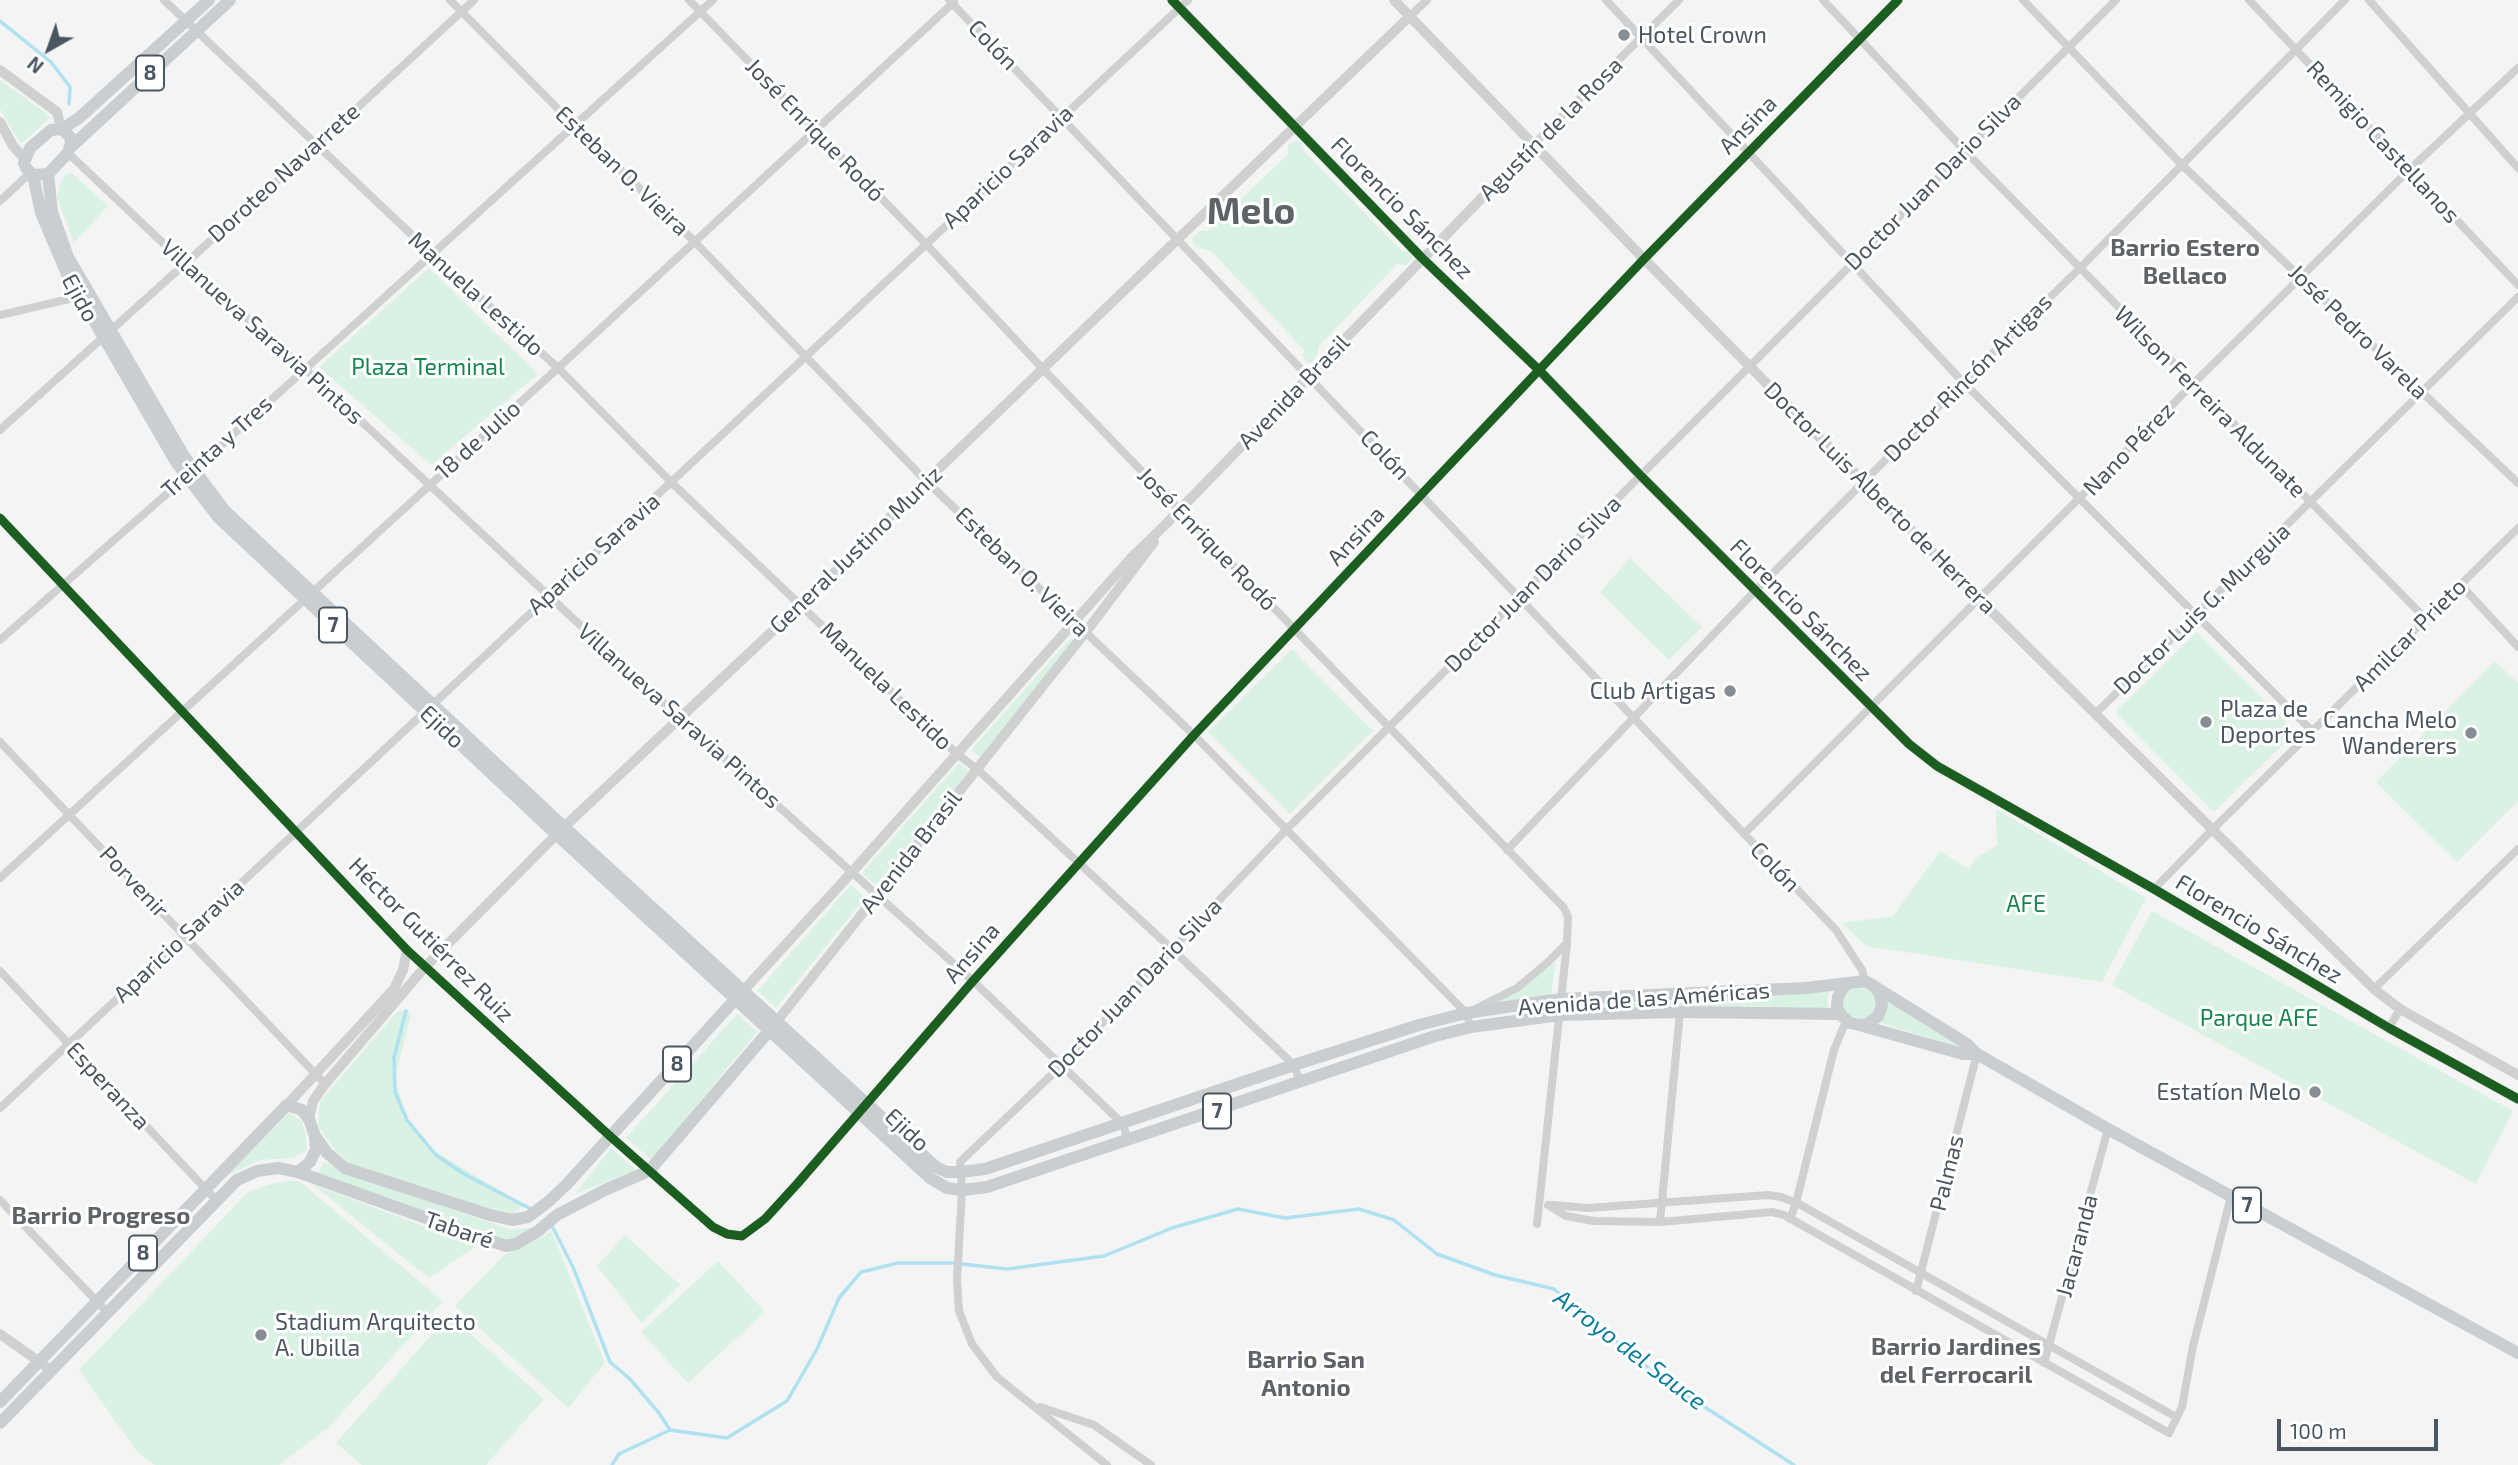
<!DOCTYPE html>
<meta charset="utf-8">
<style>
body{margin:0}
#map{position:relative;width:2518px;height:1465px;overflow:hidden;background:#f4f4f4;font-family:"Exo 2",sans-serif}
canvas{display:block}
.north{position:absolute;left:14px;top:14px;width:70px;height:70px;-webkit-text-stroke:5px #fff;paint-order:stroke;rotate:220deg;font-size:19px;font-weight:700;line-height:28px;text-align:center;color:#4a5661}
.north::after{content:'';display:block;margin:auto;width:24px;height:32px;background:#4a5661;clip-path:polygon(50% 0,100% 100%,50% 72%,0 100%)}
.scale{position:absolute;left:2277px;top:1419px;width:161px;height:32px;box-sizing:border-box;border:4px solid #4a5661;border-top:0;padding-left:9px;font-size:21px;line-height:24px;white-space:nowrap;color:#4a5661;-webkit-text-stroke:5px #fff;paint-order:stroke}
</style>
<div id="map">
<canvas width="2518" height="1465"></canvas>
<div class="north">N</div>
<div class="scale">100 m</div>
</div>
<script>
const c = document.querySelector('canvas').getContext('2d');
c.lineJoin = 'round';
function fill(path, color) {
  c.fillStyle = color;
  c.fill(path, 'evenodd');
}
function toPath(rows) {
  const path = new Path2D();
  for (const r of rows) {
    if (r.length === 3) {
      path.moveTo(r[0] + r[2], r[1]);
      path.arc(r[0], r[1], r[2], 0, 2 * Math.PI);
      continue;
    }
    path.moveTo(r[0], r[1]);
    for (let i = 2; i < r.length; i += 2) path.lineTo(r[i], r[i + 1]);
  }
  return path;
}
function strokePath(path, color, width, dash) {
  c.strokeStyle = color;
  c.lineWidth = width;
  c.lineCap = dash ? 'butt' : 'round';
  c.setLineDash(dash || []);
  c.stroke(path);
}
function write(font, color, halo, rows, align = 'center') {
  c.font = font + ' "Exo 2",sans-serif';
  c.lineWidth = 6;
  c.setLineDash([]);
  c.textBaseline = 'middle';
  c.strokeStyle = halo;
  c.fillStyle = color;
  for (const [text, x, y, turn = 0] of rows) {
    c.save();
    c.translate(x, y);
    c.rotate((+turn || 0) * Math.PI / 180);
    c.textAlign = isNaN(turn) ? turn : align;
    if (halo) c.strokeText(text, 0, 0);
    c.fillText(text, 0, 0);
    c.restore();
  }
}
fill(toPath([
 [0,80,46,113,50,118,21,144,0,109],
 [1296,140,1302,143,1304,151,1402,251,1408,251,1413,258,1407,265,1397,264,1318,347,1318,354,1312,363,1308,363,1303,356,1304,350,1212,252,1195,246,1192,239,1199,231,1208,231,1288,154,1288,145],
 [71,172,108,206,74,243,57,198,61,181,66,174],
 [429,268,538,374,431,465,319,367],
 [1630,558,1702,627,1669,660,1600,592],
 [2197,632,2296,732,2214,812,2115,712],
 [1071,638,1074,641,980,757,971,750],
 [1292,649,1373,731,1290,814,1208,732],
 [2495,661,2518,683,2518,801,2457,862,2376,782],
 [959,763,969,771,876,885,862,873],
 [1996,809,2146,898,2102,982,1866,946,1842,923,1893,916,1940,851,1969,869,1975,859,1997,845],
 [851,885,865,898,776,1008,757,991],
 [2152,911,2513,1111,2476,1184,2112,985],
 [1556,962,1551,995,1492,1005],
 [1859,1003,17],
 [1831,988,1827,999,1828,1011,1763,1006,1563,1012,1563,1003],
 [1885,999,1963,1048,1878,1022],
 [398,1011,406,1011,411,1015,395,1078,407,1120,431,1149,524,1205,511,1215,353,1165,336,1152,318,1126,320,1101],
 [737,1014,757,1032,652,1160,626,1138],
 [289,1113,302,1121,306,1136,306,1151,293,1158,259,1160,223,1178],
 [611,1148,636,1170,575,1194],
 [324,1162,416,1197,509,1229,534,1228,508,1241,318,1174],
 [289,1181,299,1181,443,1301,329,1427,279,1465,155,1465,138,1453,79,1370,248,1192,267,1185],
 [312,1184,476,1246,429,1278],
 [551,1230,605,1363,568,1408,455,1306,504,1255,544,1236],
 [625,1235,680,1285,642,1323,597,1266],
 [718,1261,765,1312,688,1383,641,1332],
 [449,1315,544,1399,486,1465,362,1465,336,1443]
]), '#d9f2e3');
strokePath(toPath([
 [0,21,51,62,70,87,69,104],
 [406,1011,394,1057,395,1092,407,1120,436,1155,464,1174,531,1209],
 [551,1224,573,1267,610,1362,630,1379,659,1413,670,1430],
 [612,1465,619,1454,670,1430,727,1438,787,1401,817,1349,839,1298,861,1272,898,1263,953,1263,1007,1269,1104,1256,1172,1228,1238,1209,1285,1218,1359,1209,1394,1220,1437,1254,1495,1275,1554,1289,1660,1378,1794,1465]
]), '#aee2f0', 3.5);
strokePath(toPath([
 [164,0,432,254,558,368,672,483,957,754,977,769,1173,950,1294,1065,1300,1082],
 [450,0,574,125,694,241,926,481,1194,735,1466,1013,1471,1027],
 [689,0,926,244,1044,370,1564,908,1568,917,1567,943,1537,1224],
 [949,0,1836,930,1862,970,1865,981],
 [1606,0,1963,382,2313,732],
 [1823,0,1965,151,2426,619],
 [2023,0,2182,165,2518,483],
 [2249,0,2518,285],
 [2369,0,2518,168],
 [1410,16,1427,0],
 [1534,144,1679,0],
 [68,153,184,263,304,368,680,718,973,981,1123,1124,1128,1141],
 [0,201,30,173],
 [0,315,82,296],
 [0,430,317,145,474,0],
 [0,518,407,950,611,1137,713,1227,727,1234,742,1236,765,1219,797,1184,973,981,1194,735,1644,259,1898,0],
 [2460,584,2518,647],
 [0,640,186,477,713,0],
 [2095,714,2518,297],
 [0,742,325,1084],
 [1744,834,2193,384,2408,171,2518,68],
 [1507,850,1755,591,1963,382,2079,269,2345,0],
 [0,878,558,368,954,2],
 [2154,889,2212,830,2518,528],
 [0,971,216,1200],
 [2374,989,2518,849],
 [1477,1008,1517,988,1547,963,1567,943],
 [2389,1028,2400,1009],
 [0,1108,1188,0],
 [0,1200,108,1313],
 [1548,1205,1566,1216,1594,1221,1660,1222,1772,1212,1784,1215,2169,1433,2182,1407,2193,1346,2231,1196],
 [1552,1205,1588,1208,1768,1195,1781,1197,1799,1204,2176,1417],
 [1790,1219,1796,1203,1834,1050,1846,1021],
 [1660,1222,1680,1012],
 [1916,1291,1977,1054],
 [2044,1363,2108,1129],
 [1040,1407,1094,1425,1151,1465],
 [1107,1465,997,1377,972,1344,959,1311,957,1279,962,1190,960,1162,1062,1065,1286,830,2116,0]
]), '#ced0d2', 8);
strokePath(toPath([
 [1172,0,1422,258,1540,371,1640,475,1909,744,1937,766,2154,889,2389,1028,2518,1099],
 [1394,0,1644,259,1979,599,2374,989,2400,1009,2518,1075],
 [0,70,57,112,61,128],
 [0,122,13,146,25,159],
 [744,990,852,872,1131,558,1165,525,1534,144],
 [777,1021,1085,633,1154,542],
 [287,1105,394,989,403,970,407,950],
 [309,1119,313,1101,325,1084,425,967,564,827,830,577,926,481,1410,16],
 [0,1334,51,1370]
]), '#ced0d2', 10);
strokePath(toPath([
 [62,129,70,137,71,142,68,153,48,174,33,175,26,168,24,163,30,148,51,130,62,129,79,118,209,0],
 [71,147,230,0],
 [48,174,52,212,68,257,184,456,225,511,564,827,936,1167,947,1172,961,1172,985,1169,1294,1065,1419,1025,1466,1013,1561,999,1806,988,1848,983],
 [33,175,41,213,67,274,176,462,218,517,556,834,930,1178,947,1188,962,1190,987,1187,1435,1036,1471,1027,1560,1015,1680,1012,1840,1014,1850,1023,1859,1025,1868,1024,1878,1016,1882,1006,1880,994,1874,986,1865,981,1848,983,1842,989,1838,997,1837,1006,1840,1014],
 [1877,988,1967,1044,1977,1054,2108,1129,2518,1353],
 [1859,1025,1963,1054,1977,1054],
 [315,1136,327,1153,345,1168,490,1215,512,1220,528,1217,548,1202,566,1185,741,993],
 [0,1402,287,1105,302,1110,309,1119,315,1136,316,1149,310,1162,298,1172],
 [0,1423,237,1180,257,1171,278,1168,298,1172,482,1238,506,1246,516,1244,538,1231,557,1215,607,1189,649,1171,775,1024]
]), '#caced1', 12);
strokePath(toPath([
 [1172,0,1422,258,1540,371,1640,475,1909,744,1937,766,2154,889,2389,1028,2518,1099],
 [0,518,407,950,611,1137,713,1227,727,1234,742,1236,765,1219,797,1184,973,981,1194,735,1644,259,1898,0]
]), '#1b5e20', 9);
for (const [x, y, r, color] of [
 [1624,35,7,"#868d94"],
 [1730,691,7,"#868d94"],
 [2206,722,7,"#868d94"],
 [2471,733,7,"#868d94"],
 [2315,1092,7,"#868d94"],
 [261,1335,7,"#868d94"]
]) {
  const dot = new Path2D();
  dot.arc(x, y, r, 0, 2 * Math.PI);
  c.fillStyle = color;
  c.fill(dot);
  strokePath(dot, '#fff', 2.5);
}
for (const [x, y, w] of [
 [150,73,28],
 [333,625,28],
 [677,1064,28],
 [1217,1111,28],
 [2247,1205,28],
 [143,1253,28]
]) {
  const box = new Path2D();
  box.roundRect(x - w / 2, y - 17.5, w, 35, 5);
  c.fillStyle = '#fff';
  c.fill(box);
  strokePath(box, '#4a5661', 2);
}
write('bold 21px', '#4a5661', null, [
 ["8",150,73],
 ["7",333,625],
 ["8",677,1064],
 ["7",1217,1111],
 ["7",2247,1205],
 ["8",143,1253]
]);
write('23px', '#4a5661', '#fff', [
 ["Hotel Crown",1638,35],
 ["Club Artigas",1716,691,"right"],
 ["Plaza de",2220,709],
 ["Deportes",2220,735],
 ["Cancha Melo",2457,720,"right"],
 ["Wanderers",2457,746,"right"],
 ["Estatíon Melo",2301,1092,"right"],
 ["Stadium Arquitecto",275,1322],
 ["A. Ubilla",275,1348]
], 'left');
write('23px', '#4a5661', '#fff', [
 ["Colón",993,45,46],
 ["Ansina",1748,125,-46],
 ["Agustín de la Rosa",1551,129,-45],
 ["José Enrique Rodó",815,130,46],
 ["Remigio Castellanos",2383,142,47],
 ["Aparicio Saravia",1008,167,-43],
 ["Esteban O. Vieira",622,171,44],
 ["Doroteo Navarrete",284,173,-42],
 ["Doctor Juan Dario Silva",1933,182,-45],
 ["Florencio Sánchez",1402,208,45],
 ["Manuela Lestido",476,294,42],
 ["Ejido",80,298,61],
 ["Villanueva Saravia Pintos",262,332,42],
 ["José Pedro Varela",2358,332,44],
 ["Doctor Rincón Artigas",1968,378,-45],
 ["Avenida Brasil",1294,392,-46],
 ["Wilson Ferreira Aldunate",2210,402,45],
 ["18 de Julio",478,440,-42],
 ["Treinta y Tres",217,447,-42],
 ["Nano Pérez",2129,449,-46],
 ["Colón",1385,455,46],
 ["Doctor Luis Alberto de Herrera",1880,498,45],
 ["Ansina",1356,536,-47],
 ["José Enrique Rodó",1207,539,46],
 ["General Justino Muniz",856,550,-44],
 ["Aparicio Saravia",594,554,-42],
 ["Esteban O. Vieira",1022,572,44],
 ["Doctor Juan Dario Silva",1533,584,-45],
 ["Doctor Luis G. Murguia",2202,609,-44],
 ["Florencio Sánchez",1801,610,45],
 ["Amilcar Prieto",2410,635,-45],
 ["Manuela Lestido",886,686,44],
 ["Villanueva Saravia Pintos",679,716,42],
 ["Ejido",442,727,43],
 ["Avenida Brasil",911,852,-52],
 ["Colón",1775,867,46],
 ["Porvenir",134,882,47],
 ["Florencio Sánchez",2259,929,31],
 ["Héctor Gutiérrez Ruiz",431,940,45],
 ["Aparicio Saravia",179,941,-43],
 ["Ansina",972,953,-49],
 ["Doctor Juan Dario Silva",1135,988,-46],
 ["Avenida de las Américas",1644,999,-4],
 ["Esperanza",108,1086,47],
 ["Ejido",907,1130,43],
 ["Palmas",1947,1173,-76],
 ["Tabaré",459,1230,19],
 ["Jacaranda",2077,1246,-75]
]);
write('23px', '#17864f', '#fff', [
 ["Plaza Terminal",428,367],
 ["AFE",2026,904],
 ["Parque AFE",2259,1018]
]);
write('bold 24px', '#5f6368', '#fff', [
 ["Barrio Estero",2185,248],
 ["Bellaco",2185,276],
 ["Barrio Progreso",101,1216],
 ["Barrio Jardines",1956,1347],
 ["del Ferrocaril",1956,1375],
 ["Barrio San",1306,1360],
 ["Antonio",1306,1388]
]);
write('italic 24px', '#0c7c9b', '#fff', [
 ["Arroyo del Sauce",1630,1350,37]
]);
write('bold 37px', '#5f6368', '#fff', [
 ["Melo",1251,212]
]);
</script>
